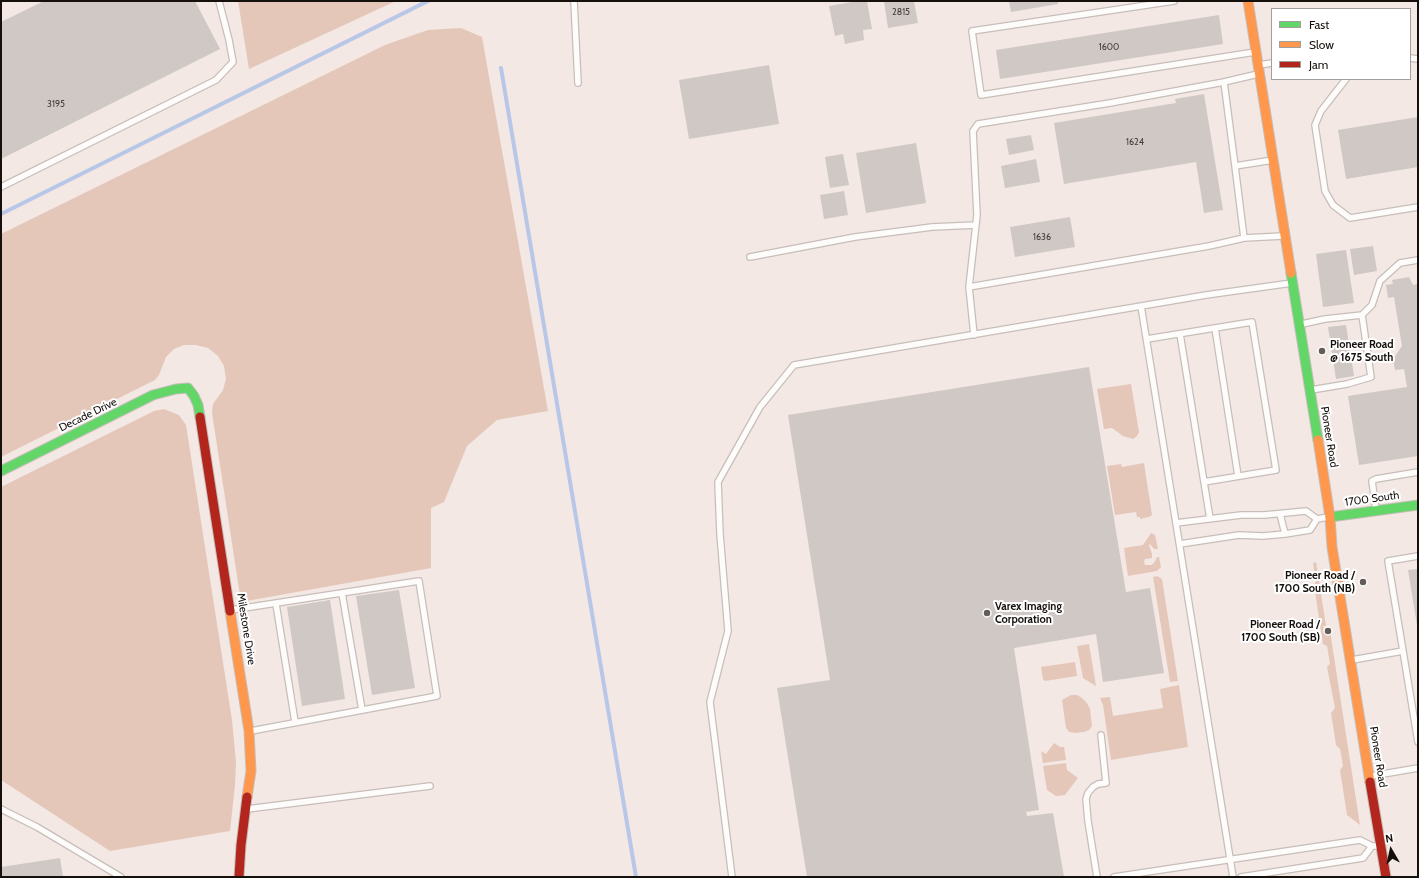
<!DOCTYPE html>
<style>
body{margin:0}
#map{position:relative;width:1419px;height:878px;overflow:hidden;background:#f3e8e3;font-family:Cabin,sans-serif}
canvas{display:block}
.frame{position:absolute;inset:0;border:2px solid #16100d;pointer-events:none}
.legend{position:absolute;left:1271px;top:8px;width:140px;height:72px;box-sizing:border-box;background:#fff;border:1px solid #a29f9e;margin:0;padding:5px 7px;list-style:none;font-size:12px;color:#16100d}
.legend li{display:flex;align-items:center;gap:8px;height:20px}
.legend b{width:20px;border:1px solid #a29f9e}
.north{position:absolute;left:1371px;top:830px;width:40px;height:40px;-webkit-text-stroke:3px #fff;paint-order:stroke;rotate:351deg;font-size:11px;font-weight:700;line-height:16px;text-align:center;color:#16100d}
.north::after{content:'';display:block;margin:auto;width:14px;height:18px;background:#16100d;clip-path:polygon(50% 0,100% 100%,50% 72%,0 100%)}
</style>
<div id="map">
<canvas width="1419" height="878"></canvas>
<div class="frame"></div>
<ul class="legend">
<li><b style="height:5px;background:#63d668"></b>Fast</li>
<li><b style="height:5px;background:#ff974d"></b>Slow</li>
<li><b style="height:5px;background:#b3261e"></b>Jam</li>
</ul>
<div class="north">N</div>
</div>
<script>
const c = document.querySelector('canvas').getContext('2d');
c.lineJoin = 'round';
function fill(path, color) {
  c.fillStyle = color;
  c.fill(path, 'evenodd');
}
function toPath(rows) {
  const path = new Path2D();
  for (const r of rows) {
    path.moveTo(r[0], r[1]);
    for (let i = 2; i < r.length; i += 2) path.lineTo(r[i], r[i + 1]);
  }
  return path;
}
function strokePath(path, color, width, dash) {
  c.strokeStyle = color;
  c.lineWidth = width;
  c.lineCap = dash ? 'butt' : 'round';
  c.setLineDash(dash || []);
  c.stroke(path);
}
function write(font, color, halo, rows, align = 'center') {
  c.font = font + ' Cabin,sans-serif';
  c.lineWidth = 4;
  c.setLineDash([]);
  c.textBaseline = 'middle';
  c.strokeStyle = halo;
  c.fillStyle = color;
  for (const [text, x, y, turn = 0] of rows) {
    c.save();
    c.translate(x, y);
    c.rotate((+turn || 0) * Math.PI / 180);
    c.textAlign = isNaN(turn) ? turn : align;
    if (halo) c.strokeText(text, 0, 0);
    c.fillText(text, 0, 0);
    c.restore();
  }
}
fill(toPath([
 [238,1,396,1,249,69],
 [461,28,482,37,548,411,497,420,467,446,444,502,431,508,431,568,241,602,212,413,213,404,223,390,226,379,224,366,218,356,208,348,196,345,184,345,174,349,166,357,159,375,155,380,1,457,1,234,385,45,428,30],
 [1131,384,1139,432,1137,436,1133,439,1123,436,1112,428,1104,429,1097,389],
 [164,409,179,415,186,425,232,720,236,762,235,785,230,831,110,851,1,780,1,487,154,411],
 [1144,463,1152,515,1149,517,1140,519,1140,517,1137,517,1136,512,1115,515,1107,466,1121,464,1122,467],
 [1151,533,1155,535,1158,549,1154,549,1150,544,1149,545,1152,554,1152,558,1145,559,1144,562,1145,565,1151,565,1154,563,1157,557,1159,557,1161,567,1157,571,1128,576,1124,548,1143,545],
 [1316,562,1326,626,1323,626,1324,632,1330,631,1360,825,1347,815,1340,770,1343,766,1340,749,1336,745,1331,713,1335,708,1327,667,1330,664,1327,646,1323,644,1314,585,1316,582,1313,563],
 [1157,576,1162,579,1178,681,1170,682,1153,577],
 [1089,644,1096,686,1083,678,1077,646],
 [1075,662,1077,676,1045,681,1043,679,1041,667],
 [1179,685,1188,747,1111,760,1103,705,1100,698,1110,697,1113,716,1163,708,1160,689],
 [1071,695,1077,695,1082,698,1087,703,1090,709,1092,726,1089,730,1084,732,1075,733,1069,732,1066,728,1062,700],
 [1054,743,1060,747,1064,747,1066,760,1043,763,1041,751,1046,754],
 [1066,763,1067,770,1078,778,1065,795,1056,796,1047,790,1043,766]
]), '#e5c7ba');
strokePath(toPath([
 [501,68,636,877],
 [1,214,428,1]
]), '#b8c6e8', 4);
fill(toPath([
 [44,1,195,1,220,49,1,159,1,22],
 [858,1,867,1,872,29,863,30,864,40,845,44,843,34,835,36,829,6],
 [884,1,914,1,918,23,888,28],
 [1009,1,1058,1,1058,4,1011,12],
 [1219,15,1223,44,1000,79,996,50],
 [769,65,779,124,689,139,679,80],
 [1204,94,1223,210,1204,213,1196,162,1064,184,1054,123,1176,103,1175,99],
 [1418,117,1418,167,1346,179,1338,130],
 [1031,135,1034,150,1009,155,1006,139],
 [916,143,926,203,866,213,856,153],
 [843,154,849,185,830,188,825,157],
 [1036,159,1040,182,1005,188,1001,166],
 [844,191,848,215,824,219,820,195],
 [1070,217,1075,247,1015,257,1010,227],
 [1373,246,1377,271,1354,275,1350,249],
 [1346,250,1354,303,1323,307,1316,254],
 [1409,277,1413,285,1418,284,1418,456,1359,465,1348,396,1407,387,1404,369,1395,370,1393,359,1402,346,1394,297,1388,298,1386,285,1393,284,1392,280],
 [1346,325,1354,376,1336,379,1328,327],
 [1089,367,1126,592,1150,588,1164,673,1103,682,1096,634,1014,648,1039,810,1026,812,1027,816,1053,813,1064,877,807,877,777,688,830,680,788,415],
 [1418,569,1418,625,1417,625,1408,570],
 [399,590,415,688,372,695,356,596],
 [330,600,345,699,302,706,287,607],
 [60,858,63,877,1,877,1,867]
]), '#d0c8c4');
const lane = toPath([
 [574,1,578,83],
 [1174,1,972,31,981,95,1255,52],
 [1410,58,1418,59],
 [1259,65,1272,63],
 [1258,74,1224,82,1235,166,1273,160],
 [1346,79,1321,111,1315,125,1325,191,1333,205,1350,218,1418,207],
 [1235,166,1244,238,1283,236],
 [1,187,216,80,233,62,229,40,219,1],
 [750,257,855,237,932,227,976,225],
 [969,287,977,215,973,131,978,124,1110,103,1224,82],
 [1141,306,1233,877],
 [1362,315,1372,305,1380,281,1400,263,1418,260],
 [1302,324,1325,319,1362,315,1371,377,1347,384,1311,390],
 [1215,328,1238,476],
 [1180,334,1204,482],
 [974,335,969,287,1209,246,1244,238],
 [1147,339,1252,322,1276,470,1204,482,1210,519],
 [1376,510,1372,481,1376,479,1418,472],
 [1280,514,1285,534,1310,530,1317,519],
 [1176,523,1241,515,1264,515,1306,511,1317,519,1328,517],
 [1180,544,1239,535,1263,536,1285,534],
 [342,593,362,710],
 [276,604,295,722],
 [231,610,419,581,437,696,251,731],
 [1403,651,1388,561,1418,556],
 [1352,660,1403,651,1418,742],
 [1371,776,1418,768],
 [1,809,37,827,121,877],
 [247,809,430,786],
 [732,877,710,702,728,631,720,534,718,482,760,407,794,365,1206,295,1292,283],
 [1097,877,1088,821,1086,799,1088,793,1093,787,1098,784,1106,783,1101,735],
 [1114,877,1360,840,1372,846,1379,846],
 [1241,877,1363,858,1372,846]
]);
const fast = toPath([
 [1291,273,1318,440],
 [1,471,153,395,176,389,188,388,194,396,198,405,200,417],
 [1330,517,1418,505]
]);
const slow = toPath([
 [1248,1,1291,273],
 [1318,440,1330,517,1332,547,1370,782],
 [230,611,249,731,251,771,247,797]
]);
const jam = toPath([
 [200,417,230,611],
 [1370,782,1386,877],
 [239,877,241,845,247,797]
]);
strokePath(lane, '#c7beba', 8);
strokePath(fast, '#c7beba', 11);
strokePath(slow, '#c7beba', 11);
strokePath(jam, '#c7beba', 11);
strokePath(lane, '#fdfcfb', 5.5);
strokePath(fast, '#63d668', 9);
strokePath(slow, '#ff974d', 9);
strokePath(jam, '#b3261e', 9);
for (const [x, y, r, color] of [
 [1322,351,4,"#635c58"],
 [1363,582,4,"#635c58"],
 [987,613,4,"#635c58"],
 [1328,631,4,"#635c58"]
]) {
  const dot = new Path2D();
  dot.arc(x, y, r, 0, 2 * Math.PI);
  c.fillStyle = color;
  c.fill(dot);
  strokePath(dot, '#fff', 1.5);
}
write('9px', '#443e3b', null, [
 ["2815",901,12],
 ["1600",1109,47],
 ["3195",56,104],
 ["1624",1135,142],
 ["1636",1042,237]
]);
write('bold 11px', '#16100d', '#fff', [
 ["Pioneer Road",1330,345],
 ["@ 1675 South",1330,358],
 ["Pioneer Road /",1355,576,"right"],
 ["1700 South (NB)",1355,589,"right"],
 ["Varex Imaging",995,607],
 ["Corporation",995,620],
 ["Pioneer Road /",1320,625,"right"],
 ["1700 South (SB)",1320,638,"right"]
], 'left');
write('11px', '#16100d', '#fff', [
 ["Decade Drive",88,415,-26],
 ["Pioneer Road",1329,437,81],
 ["1700 South",1372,499,-8],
 ["Milestone Drive",246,629,81],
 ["Pioneer Road",1378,757,81]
]);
</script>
